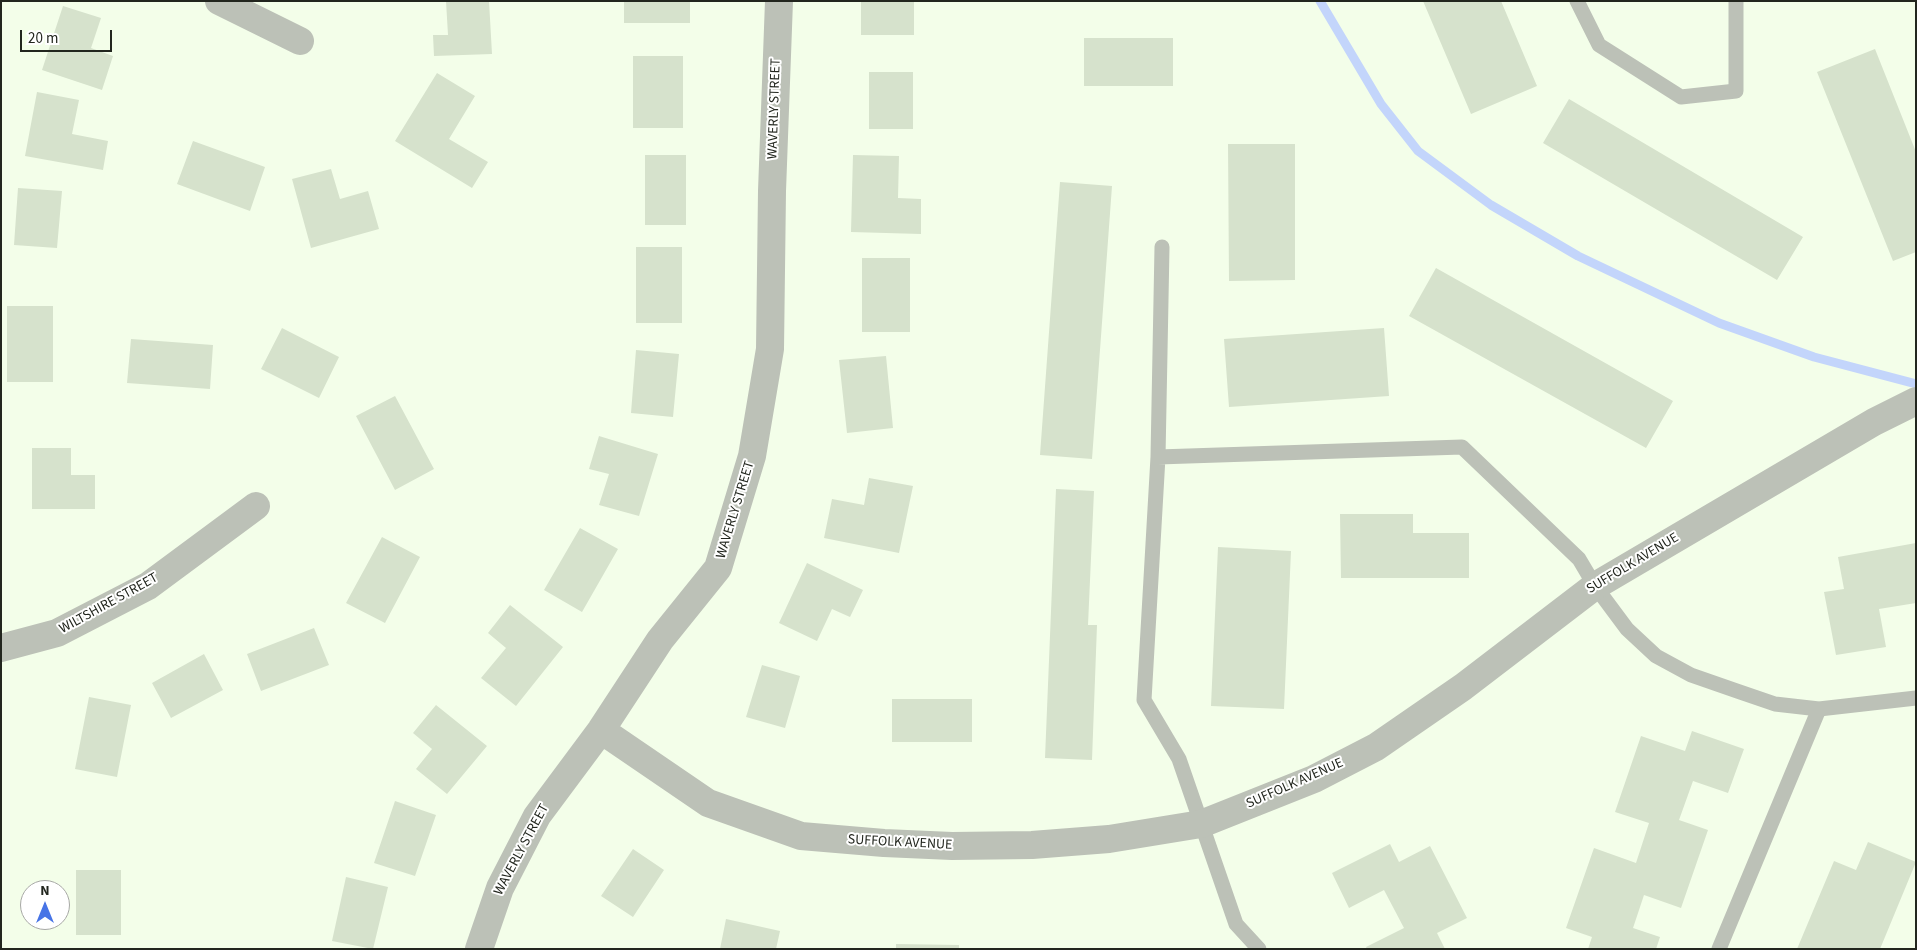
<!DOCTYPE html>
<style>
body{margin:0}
#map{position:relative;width:1917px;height:950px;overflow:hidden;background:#f3fee9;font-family:"Source Sans 3",sans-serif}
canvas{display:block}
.frame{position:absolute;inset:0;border:2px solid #22261e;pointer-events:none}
.north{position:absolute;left:20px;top:880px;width:50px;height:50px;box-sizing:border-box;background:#fff;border:1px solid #a7a8a5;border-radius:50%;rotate:0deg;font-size:14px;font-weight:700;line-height:20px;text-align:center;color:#22261e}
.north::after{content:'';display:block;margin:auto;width:18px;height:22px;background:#4774e6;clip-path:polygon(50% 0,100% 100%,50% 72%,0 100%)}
.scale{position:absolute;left:20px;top:30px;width:92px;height:22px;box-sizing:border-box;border:2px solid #22261e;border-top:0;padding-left:6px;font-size:15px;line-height:18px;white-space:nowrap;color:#22261e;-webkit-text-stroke:4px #fff;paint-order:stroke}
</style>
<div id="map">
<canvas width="1917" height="950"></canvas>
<div class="frame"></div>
<div class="north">N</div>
<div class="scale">20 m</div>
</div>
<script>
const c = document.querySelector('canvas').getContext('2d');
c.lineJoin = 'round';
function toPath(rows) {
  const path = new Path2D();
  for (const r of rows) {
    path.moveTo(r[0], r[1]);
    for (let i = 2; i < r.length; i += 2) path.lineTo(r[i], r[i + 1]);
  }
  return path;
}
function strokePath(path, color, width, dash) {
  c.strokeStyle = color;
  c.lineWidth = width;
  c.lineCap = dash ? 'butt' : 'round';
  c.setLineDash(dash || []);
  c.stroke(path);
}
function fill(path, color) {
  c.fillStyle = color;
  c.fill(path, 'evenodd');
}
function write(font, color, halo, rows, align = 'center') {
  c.font = font + ' "Source Sans 3",sans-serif';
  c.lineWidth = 4;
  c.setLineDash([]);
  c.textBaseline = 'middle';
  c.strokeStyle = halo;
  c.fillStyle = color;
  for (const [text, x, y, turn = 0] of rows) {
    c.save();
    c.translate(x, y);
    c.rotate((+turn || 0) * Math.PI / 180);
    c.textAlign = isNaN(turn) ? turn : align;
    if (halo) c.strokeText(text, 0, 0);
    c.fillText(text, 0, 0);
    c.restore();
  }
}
strokePath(toPath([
 [1320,1,1381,104,1418,151,1491,205,1578,256,1719,323,1814,357,1916,384]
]), '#c3d5fb', 9);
fill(toPath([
 [446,1,489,1,492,54,434,56,433,35,448,35],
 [624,1,690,1,690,23,624,23],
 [861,1,914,1,914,35,861,35],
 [1423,1,1501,1,1537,86,1471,114],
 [63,6,101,18,91,48,113,56,102,90,42,70],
 [1084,38,1173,38,1173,86,1084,86],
 [1875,49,1916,152,1916,252,1893,261,1817,72],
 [633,56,683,56,683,128,633,128],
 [869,72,913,72,913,129,869,129],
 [437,73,475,96,449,139,488,162,472,188,395,141],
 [37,92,79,100,72,134,108,141,103,170,25,156],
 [1569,99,1803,237,1777,280,1543,143],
 [193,141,265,167,250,211,177,184],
 [1228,144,1295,144,1295,280,1229,281],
 [645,155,686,155,686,225,645,225],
 [853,155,899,156,898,198,921,199,921,234,851,232],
 [331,169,340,199,368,191,379,229,311,248,292,179],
 [1060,182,1112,186,1092,459,1040,455],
 [18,188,62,191,57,248,14,245],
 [636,247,682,247,682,323,636,323],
 [862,258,910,258,910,332,862,332],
 [1436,268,1673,401,1646,448,1409,316],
 [7,306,53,306,53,382,7,382],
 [282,328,339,357,319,398,261,369],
 [1384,328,1389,396,1229,407,1224,339],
 [131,339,213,345,210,389,127,383],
 [636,350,679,354,673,417,631,413],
 [886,356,893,428,847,433,839,360],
 [395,396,434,469,395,490,356,416],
 [599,436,658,454,639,516,599,505,609,474,589,469],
 [32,448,71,448,71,475,95,475,95,509,32,509],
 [869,478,913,486,899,553,824,538,832,499,864,505],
 [1056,489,1094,491,1088,625,1097,625,1092,760,1045,758],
 [1340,514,1413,514,1413,533,1469,533,1469,578,1341,578],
 [580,528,618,549,582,612,544,590],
 [382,537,420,557,385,623,346,603],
 [1916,543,1916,603,1879,609,1886,647,1836,655,1824,592,1844,589,1838,557],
 [1218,547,1291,551,1284,709,1211,706],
 [807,563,863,590,850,617,832,609,817,641,779,623],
 [510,605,563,647,516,706,481,678,506,648,488,633],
 [314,628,329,665,261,691,247,654],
 [204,654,223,690,171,718,152,683],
 [762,665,800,676,785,728,746,717],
 [89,697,131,705,117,777,75,769],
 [892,699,972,699,972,742,892,742],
 [436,705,487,746,447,794,416,769,432,749,413,733],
 [1692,731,1744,749,1728,793,1693,781,1679,820,1708,830,1681,908,1644,895,1633,928,1660,937,1656,949,1588,949,1592,937,1566,928,1594,848,1636,863,1649,823,1615,812,1641,736,1685,751],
 [395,801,436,815,415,876,374,863],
 [1868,842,1916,862,1880,949,1797,949,1834,861,1856,870],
 [1390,844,1399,862,1430,846,1467,918,1437,933,1445,949,1367,949,1366,947,1404,928,1384,890,1349,908,1332,873],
 [633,849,664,870,633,917,601,896],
 [76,870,121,870,121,935,76,935],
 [346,877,388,887,373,949,332,941],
 [726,919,780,931,776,949,720,949],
 [896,944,959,945,959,949,896,949]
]), '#d6e2cc');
strokePath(toPath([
 [1577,1,1599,45,1681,97,1736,91,1736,1],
 [1158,457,1162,247],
 [1819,709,1916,698],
 [1259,949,1236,924,1179,759,1144,700,1158,457,1462,447,1579,559,1595,586,1627,629,1656,656,1691,675,1737,691,1775,704,1819,709,1719,949]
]), '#bcc1b7', 15);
strokePath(toPath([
 [219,1,300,41],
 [1,648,57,633,148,586,256,506],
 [601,730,708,803,801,836,884,843,952,846,1032,845,1109,839,1201,824,1314,779,1376,747,1463,687,1595,586,1874,422,1916,401],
 [479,949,500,888,537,816,601,730,660,640,718,568,752,456,770,349,772,191,779,1]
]), '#bcc1b7', 28);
write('14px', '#22261e', '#fff', [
 ["WAVERLY STREET",775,109,-88],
 ["WAVERLY STREET",736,510,-73],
 ["SUFFOLK AVENUE",1633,564,-31],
 ["WILTSHIRE STREET",109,604,-29],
 ["SUFFOLK AVENUE",1295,784,-24],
 ["SUFFOLK AVENUE",900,843,3],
 ["WAVERLY STREET",522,850,-62]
]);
</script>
